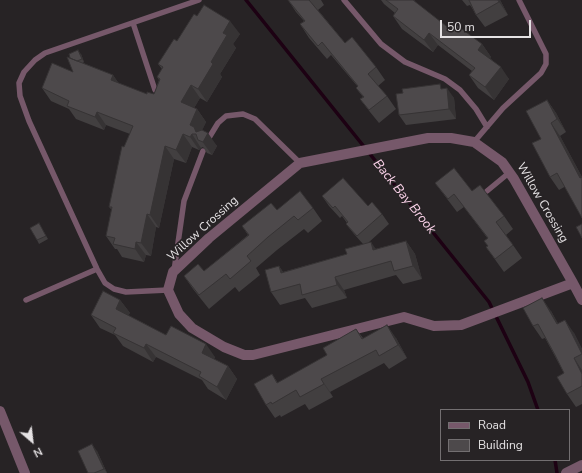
<!DOCTYPE html>
<style>
body{margin:0}
#map{position:relative;width:582px;height:473px;overflow:hidden;background:#272325;font-family:"Nunito Sans",sans-serif}
canvas{display:block}
.legend{position:absolute;left:440px;top:409px;width:130px;height:52px;box-sizing:border-box;background:#272325;border:1px solid #736f71;margin:0;padding:5px 7px;list-style:none;font-size:12px;color:#e5e2e4}
.legend li{display:flex;align-items:center;gap:8px;height:20px}
.legend b{width:20px;border:1px solid #736f71}
.north{position:absolute;left:12px;top:421px;width:40px;height:40px;-webkit-text-stroke:3px #272325;paint-order:stroke;rotate:152deg;font-size:11px;font-weight:700;line-height:16px;text-align:center;color:#e5e2e4}
.north::after{content:'';display:block;margin:auto;width:14px;height:18px;background:#e5e2e4;clip-path:polygon(50% 0,100% 100%,50% 72%,0 100%)}
.scale{position:absolute;left:440px;top:20px;width:91px;height:18px;box-sizing:border-box;border:2px solid #e5e2e4;border-top:0;padding-left:5px;font-size:12px;line-height:14px;white-space:nowrap;color:#e5e2e4;-webkit-text-stroke:3px #272325;paint-order:stroke}
</style>
<div id="map">
<canvas width="582" height="473"></canvas>
<ul class="legend">
<li><b style="height:5px;background:#76586a"></b>Road</li>
<li><b style="height:11px;background:#4d494b"></b>Building</li>
</ul>
<div class="north">N</div>
<div class="scale">50 m</div>
</div>
<script>
const c = document.querySelector('canvas').getContext('2d');
c.lineJoin = 'round';
function toPath(rows) {
  const path = new Path2D();
  for (const r of rows) {
    path.moveTo(r[0], r[1]);
    for (let i = 2; i < r.length; i += 2) path.lineTo(r[i], r[i + 1]);
  }
  return path;
}
function strokePath(path, color, width, dash) {
  c.strokeStyle = color;
  c.lineWidth = width;
  c.lineCap = dash ? 'butt' : 'round';
  c.setLineDash(dash || []);
  c.stroke(path);
}
function fill(path, color) {
  c.fillStyle = color;
  c.fill(path, 'evenodd');
}
function write(font, color, halo, rows, align = 'center') {
  c.font = font + ' "Nunito Sans",sans-serif';
  c.lineWidth = 3.5;
  c.setLineDash([]);
  c.textBaseline = 'middle';
  c.strokeStyle = halo;
  c.fillStyle = color;
  for (const [text, x, y, turn = 0] of rows) {
    c.save();
    c.translate(x, y);
    c.rotate((+turn || 0) * Math.PI / 180);
    c.textAlign = isNaN(turn) ? turn : align;
    if (halo) c.strokeText(text, 0, 0);
    c.fillText(text, 0, 0);
    c.restore();
  }
}
strokePath(toPath([
 [246,0,489,302,528,382,538,410],
 [555,460,557,473]
]), '#1d0113', 3.5);
strokePath(toPath([
 [344,0,381,44,405,62,445,79,460,90,476,109,487,127],
 [133,23,155,90],
 [207,141,218,123,226,116,243,114,255,119,300,163],
 [474,142,503,108,541,73,546,64,546,54,519,0],
 [487,191,510,172],
 [174,271,184,201,203,151],
 [168,290,126,292,114,289,105,283,97,269,29,121,20,96,19,83,24,72,35,60,45,53,199,0],
 [26,300,97,269]
]), '#76586a', 5.5);
strokePath(toPath([
 [573,283,514,179,502,162,474,142,451,138,428,138,300,163,209,238,173,272,168,290,179,314,192,328,224,347,244,355,253,355,404,317,434,326,461,325,573,283,582,300],
 [0,411,25,473],
 [566,473,582,465]
]), '#76586a', 10);
fill(toPath([
 [288,0,321,0,324,5,318,10,345,43,376,67,385,80,378,86,387,96,396,109,379,123,370,112,360,99,363,97,356,88,358,87,331,55,327,59,309,38,300,24,304,21,296,12],
 [381,0,415,0,414,1,450,29,482,44,491,57,490,58,509,79,494,100,478,88,469,75,472,71,438,45,433,52,402,29,393,16,395,13,384,4],
 [462,0,500,0,508,15,485,27,476,15,472,8,470,5,467,6],
 [197,16,240,34,233,44,236,48,220,74,222,77,207,102,200,98,194,108,197,109,206,122,202,130,217,146,212,155,207,153,203,147,201,148,199,150,192,147,186,163,174,159,159,228,156,227,151,256,146,255,144,262,122,257,117,249,115,249,106,236,112,210,109,207,124,147,130,134,106,125,104,130,76,119,69,109,51,101,42,88,73,72,70,58,81,54,84,62,83,63,113,75,119,84,147,94,154,94,159,80,157,77,162,69,158,64],
 [443,89,454,98,456,119,406,125,399,115],
 [547,100,556,113,566,132,560,136,582,177,559,190,550,177,541,139],
 [435,183,472,191,504,216,513,229,506,235,522,258,504,272,486,247,488,246,488,239,464,207,457,212],
 [322,196,368,206,382,214,389,224,368,243,376,249,406,241,415,254,422,279,403,284,396,275,344,290,347,298,312,308,305,298,280,305,271,292,279,266,283,272,347,254,363,244,354,234,346,224,347,223,342,216,340,218,329,206],
 [313,208,322,221,308,233,304,229,277,250,256,268,260,275,239,292,235,287,209,309,193,289,184,276,204,271,248,235,242,226,277,210],
 [41,227,48,239,39,244,37,240],
 [120,300,130,313,128,315,166,335,215,357,214,359,228,366,237,379,226,400,208,389,202,380,156,357,153,362,123,346,115,335,100,328,91,315],
 [551,311,558,324,574,333,582,349,582,404,576,407,567,394,564,373,545,338,542,339,533,326],
 [356,329,363,338,396,338,407,358,389,369,384,363,330,392,333,397,309,410,305,404,281,417,280,415,275,418,266,405,272,374,278,383,327,355],
 [97,451,107,473,88,473]
]), '#423f40');
fill(toPath([
 [498,0,500,0,508,15,499,2],
 [230,21,240,34,233,44,236,48,220,74,222,77,207,102,198,89,211,62,223,33],
 [429,33,438,45,433,52,424,40],
 [482,44,491,57,487,62,478,50],
 [78,50,81,54,84,62,82,59],
 [501,67,509,79,494,100,485,87],
 [113,75,122,88,111,80],
 [191,85,200,98,190,115,181,102],
 [447,88,454,98,456,119,449,109],
 [547,100,556,113,566,132,557,119],
 [197,109,206,122,200,135,208,133,217,146,212,155,199,137,190,125],
 [97,112,106,125,104,130,95,117],
 [551,123,560,136,582,177,580,178],
 [183,134,192,147,186,163,176,150],
 [192,134,201,148,199,150,190,137],
 [165,146,174,159,159,228,150,215],
 [147,214,156,227,151,256,141,243],
 [406,241,415,254,422,279,413,266],
 [136,242,146,255,144,262,135,249],
 [371,242,380,255,373,250],
 [279,266,288,279,281,273],
 [335,277,344,290,347,298,337,285],
 [542,298,551,311,566,337,557,324],
 [120,300,130,313,125,322,116,309],
 [565,320,574,333,582,349,582,354],
 [387,325,396,338,407,358,398,345],
 [146,344,156,357,153,362,144,348],
 [206,344,215,357,211,366,202,353],
 [574,358,582,370,582,374],
 [228,366,237,379,226,400,217,387],
 [321,379,330,392,333,397,324,384],
 [92,444,97,451,107,473,104,469]
]), '#363334');
const building = toPath([
 [288,0,309,0,345,43,352,37,376,67,368,74,387,96,369,110,360,99,364,97,356,88,358,86,322,42,318,46,300,24,305,21,288,0],
 [386,0,413,0,450,29,454,23,482,44,478,50,501,67,485,87,469,75,475,68,429,33,424,40,393,16,398,9,386,0],
 [469,0,498,0,499,2,476,15,469,0],
 [204,5,230,21,223,33,227,35,211,62,213,64,198,89,191,85,181,102,197,109,190,125,194,127,196,132,202,130,208,133,203,142,198,140,196,134,192,134,190,137,183,134,176,150,165,146,150,215,147,214,141,243,136,242,135,249,113,244,115,238,106,236,112,207,109,207,122,146,124,147,133,126,97,112,95,117,67,106,69,101,42,88,52,63,73,72,67,57,113,75,111,80,147,94,147,92,154,94,160,79,157,77,163,67,158,64,174,39,177,41,194,14,197,16,204,5],
 [78,50,82,59,77,61,70,58,69,54,78,50],
 [440,84,441,89,447,88,449,109,399,115,396,94,403,93,402,89,440,84],
 [547,100,557,119,551,123,580,178,582,177,582,218,557,173,550,177,532,143,541,139,526,111,547,100],
 [454,168,472,191,480,185,504,216,496,222,513,245,495,259,486,247,488,246,484,241,488,238,454,194,448,199,435,183,454,168],
 [343,178,368,206,372,202,382,214,357,236,346,224,348,222,335,206,333,208,322,196,343,178],
 [300,191,313,208,298,220,294,216,268,237,247,256,251,261,230,279,226,274,199,295,184,276,198,264,204,271,249,235,242,226,271,203,277,210,300,191],
 [39,223,46,236,37,240,30,228,39,223],
 [582,224,582,238,576,227,582,224],
 [406,241,413,266,394,271,391,261,335,277,337,285,302,295,300,284,271,292,265,270,279,266,281,273,347,254,345,249,371,242,373,250,406,241],
 [103,291,120,300,116,309,166,335,171,326,206,344,202,353,228,366,217,387,199,376,201,372,146,344,144,348,113,333,116,328,91,315,103,291],
 [542,298,557,324,565,320,582,354,574,358,582,374,582,386,567,394,557,377,564,373,555,355,538,324,533,326,523,308,542,298],
 [387,325,398,345,379,356,376,350,321,379,324,384,300,397,296,390,272,404,271,402,266,405,254,384,272,374,277,383,327,355,323,348,356,329,362,339,387,325],
 [92,444,104,469,94,473,88,473,78,451,92,444]
]);
fill(building, '#4d494b');
strokePath(building, '#363334', 1);
write('12px', '#e5e2e4', '#272325', [
 ["Willow Crossing",542,203,60],
 ["Willow Crossing",203,229,-42]
]);
write('italic 13px', '#fdd4eb', '#272325', [
 ["Back Bay Brook",404,197,51]
]);
</script>
